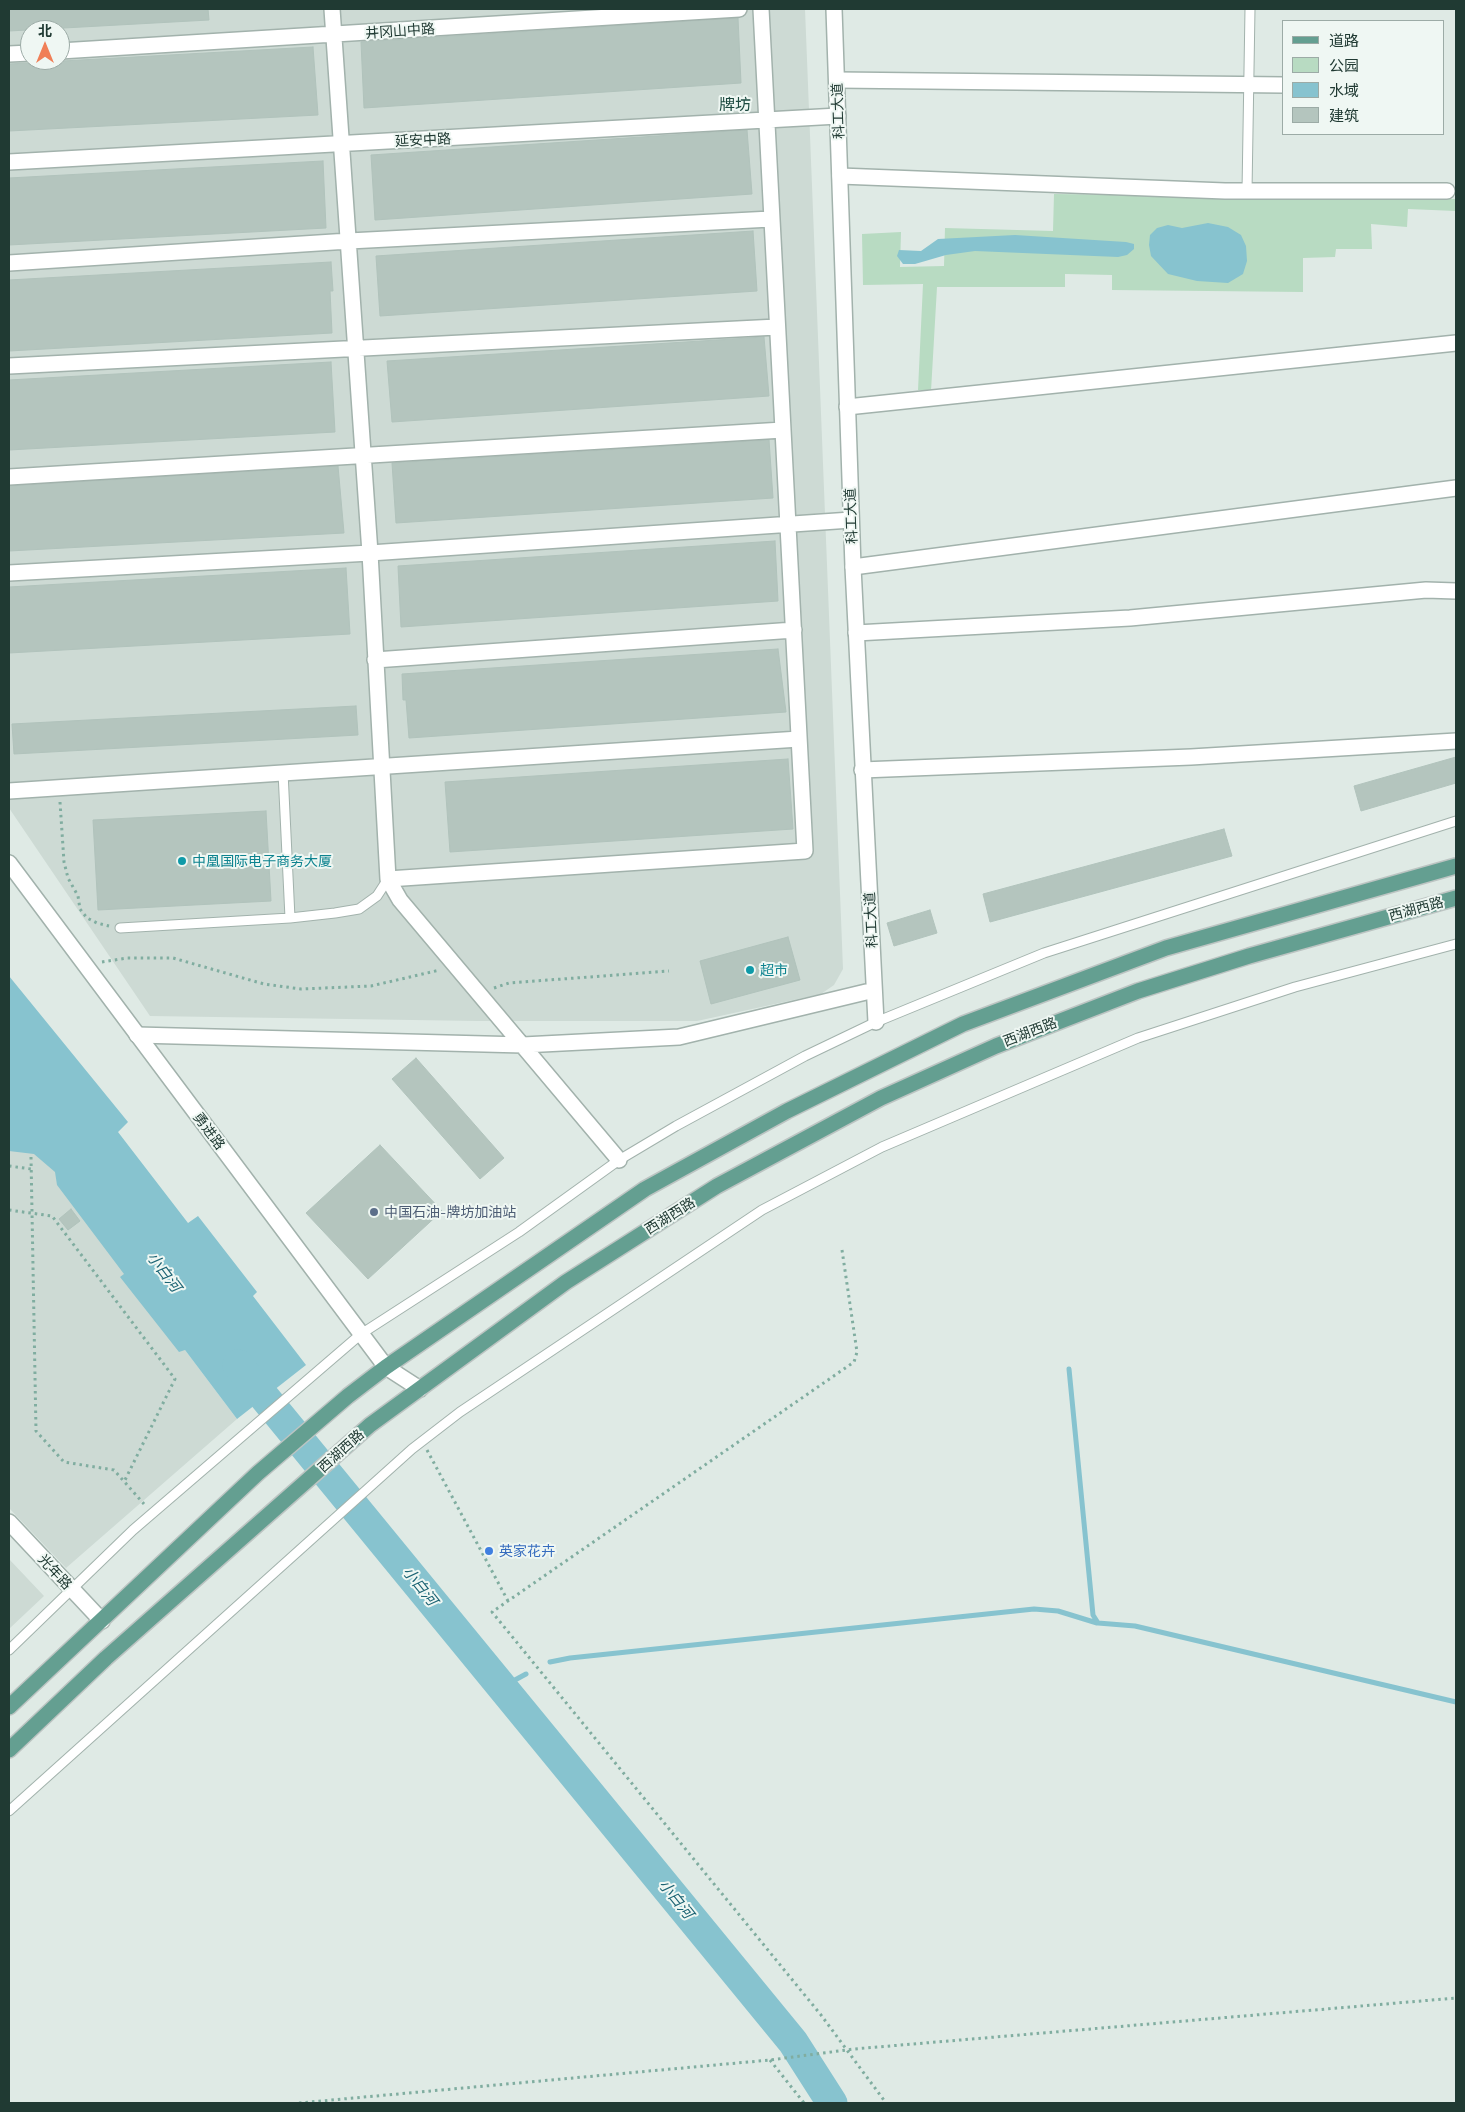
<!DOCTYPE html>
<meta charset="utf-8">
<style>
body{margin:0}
#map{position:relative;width:1465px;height:2112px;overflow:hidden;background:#dfeae5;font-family:"Exo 2","Noto Sans SC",sans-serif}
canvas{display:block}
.frame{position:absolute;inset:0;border:10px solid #203a33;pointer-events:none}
.legend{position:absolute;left:1282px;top:20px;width:162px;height:115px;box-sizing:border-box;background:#eff7f3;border:1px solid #9caba6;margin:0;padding:6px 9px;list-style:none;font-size:15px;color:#203a33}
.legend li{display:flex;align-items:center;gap:10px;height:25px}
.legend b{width:25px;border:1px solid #9caba6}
.north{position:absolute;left:20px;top:20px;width:50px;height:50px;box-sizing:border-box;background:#eff7f3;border:1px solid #9caba6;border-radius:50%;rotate:0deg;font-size:14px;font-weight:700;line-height:20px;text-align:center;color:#203a33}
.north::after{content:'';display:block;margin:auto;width:18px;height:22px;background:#f07f57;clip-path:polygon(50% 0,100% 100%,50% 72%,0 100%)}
</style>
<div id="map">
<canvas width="1465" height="2112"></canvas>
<div class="frame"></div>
<ul class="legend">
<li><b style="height:6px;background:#649f91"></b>道路</li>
<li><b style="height:14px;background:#b8dbc2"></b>公园</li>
<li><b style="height:14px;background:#87c3cf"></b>水域</li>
<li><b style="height:14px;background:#b4c5be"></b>建筑</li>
</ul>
<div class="north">北</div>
</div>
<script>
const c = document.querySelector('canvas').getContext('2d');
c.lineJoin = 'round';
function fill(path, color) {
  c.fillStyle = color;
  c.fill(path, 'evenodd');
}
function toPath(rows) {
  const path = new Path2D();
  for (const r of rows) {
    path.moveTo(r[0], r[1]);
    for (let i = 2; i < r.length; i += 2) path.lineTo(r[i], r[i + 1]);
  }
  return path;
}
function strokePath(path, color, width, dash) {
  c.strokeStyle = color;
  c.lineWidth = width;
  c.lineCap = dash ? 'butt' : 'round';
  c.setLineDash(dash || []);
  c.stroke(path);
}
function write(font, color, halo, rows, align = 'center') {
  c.font = font + ' "Exo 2","Noto Sans SC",sans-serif';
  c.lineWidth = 4;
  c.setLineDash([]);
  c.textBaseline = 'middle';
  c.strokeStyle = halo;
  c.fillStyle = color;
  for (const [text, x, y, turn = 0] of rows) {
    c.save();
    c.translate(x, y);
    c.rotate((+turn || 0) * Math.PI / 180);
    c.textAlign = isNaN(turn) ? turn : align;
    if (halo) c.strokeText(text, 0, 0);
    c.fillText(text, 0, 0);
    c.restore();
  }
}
fill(toPath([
 [9,9,805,9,843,969,834,985,821,994,697,1021,478,1021,150,1016,9,808],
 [30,30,60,30,60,60,30,60],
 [9,1108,185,1350,237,1419,66,1568,9,1508],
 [9,1559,44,1596,9,1629]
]), '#cddad4');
fill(toPath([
 [1054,194,1456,199,1456,211,1408,209,1407,227,1371,224,1372,249,1336,249,1335,257,1303,258,1303,292,1112,290,1112,275,1065,274,1065,287,937,287,931,391,918,390,923,284,863,285,862,234,901,232,900,267,944,266,945,228,1053,231]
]), '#b8dbc2');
fill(toPath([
 [1208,223,1228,227,1241,235,1246,246,1247,261,1243,274,1228,283,1197,281,1168,274,1151,256,1149,245,1150,235,1157,228,1168,225,1182,228],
 [1015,235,1126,242,1134,244,1134,249,1127,255,1118,257,975,251,946,255,915,264,903,264,897,256,899,250,921,251,938,239],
 [9,976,128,1122,118,1132,188,1223,198,1216,257,1292,253,1296,306,1365,237,1419,185,1350,179,1352,120,1277,124,1274,57,1185,55,1172,34,1154,9,1151]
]), '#87c3cf');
strokePath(toPath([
 [1069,1369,1093,1615,1098,1623,1135,1626,1456,1702],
 [550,1662,570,1658,1034,1609,1058,1611,1097,1623],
 [502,1687,526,1674]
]), '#87c3cf', 5);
strokePath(toPath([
 [238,1365,793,2042,832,2103]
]), '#87c3cf', 31);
const building = toPath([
 [9,9,208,9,209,20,9,31,9,9],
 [738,18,741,83,364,108,361,42,738,18],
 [313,47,318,115,9,131,9,64,313,47],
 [747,130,752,194,375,220,371,155,747,130],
 [323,161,326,228,9,245,9,178,323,161],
 [753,231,757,291,380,316,376,256,753,231],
 [331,262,333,291,330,291,332,333,9,351,9,280,331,262],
 [764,337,769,396,392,422,387,361,764,337],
 [331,362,335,432,9,450,9,380,331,362],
 [769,440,773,498,396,523,392,463,769,440],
 [338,466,344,533,9,551,9,486,338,466],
 [775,541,778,601,401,627,398,566,775,541],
 [346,568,350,634,9,653,9,587,346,568],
 [778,649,786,712,409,738,406,700,403,700,402,674,778,649],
 [356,706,358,735,14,754,12,724,356,706],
 [1456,757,1456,783,1361,811,1354,786,1456,757],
 [788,759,793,829,450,852,445,782,788,759],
 [266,811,271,901,98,910,93,820,266,811],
 [1224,829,1232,856,990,922,983,894,1224,829],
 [930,910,937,933,894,946,887,923,930,910],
 [788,937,800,980,711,1004,700,961,788,937],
 [416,1058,504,1158,480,1179,392,1079,416,1058],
 [380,1145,442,1211,368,1279,306,1213,380,1145],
 [71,1209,80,1221,68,1230,59,1219,71,1209]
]);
fill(building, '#b4c5be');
strokePath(building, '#b1c3bc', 1);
const service = toPath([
 [1247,191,1250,9],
 [283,772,290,918],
 [120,928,290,918,335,913,359,909,377,896,388,879],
 [9,1650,133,1530,361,1334,519,1232,619,1160,676,1126,805,1056,876,1022,1044,953,1456,821],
 [9,1811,412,1449,460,1412,762,1210,882,1147,1138,1038,1295,987,1456,944]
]);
const minor = toPath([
 [332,9,370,553,388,879,400,900,619,1160],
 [60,51,739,9],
 [9,54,30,53],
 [837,80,1284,85],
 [9,162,838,116],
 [840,176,1225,191,1447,191],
 [9,263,349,241,771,219],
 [9,366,777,327],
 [847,407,1456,343],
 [9,477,783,430],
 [853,567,1456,488],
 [9,573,370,553,851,520],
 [856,633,1130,618,1426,590,1456,591],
 [375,660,794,630],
 [862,770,1191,757,1456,741],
 [9,791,799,739],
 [388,879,805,851,761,9],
 [137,1035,523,1045,679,1037,866,992]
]);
const tertiary = toPath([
 [834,9,853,567,876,1022],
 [9,863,386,1367,420,1389],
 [9,1522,102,1621]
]);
const primary = toPath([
 [9,1707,258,1473,348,1396,386,1367,645,1189,787,1111,963,1024,1166,948,1456,866],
 [9,1750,106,1658,370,1425,566,1282,717,1186,881,1098,996,1046,1138,991,1249,956,1456,898]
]);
strokePath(service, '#a2b2ac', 11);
strokePath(minor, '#a2b2ac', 18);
strokePath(tertiary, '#a2b2ac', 18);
strokePath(primary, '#bcc4c2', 18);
strokePath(toPath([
 [60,802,64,862,68,878,78,896,80,909,87,918,97,923,109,926],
 [102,962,127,958,173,958,264,984,301,989,371,986,440,970],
 [494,988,509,983,669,971],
 [31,1157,36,1431,64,1462,114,1470,144,1504],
 [9,1166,31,1169],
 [9,1210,52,1216,175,1379,124,1482],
 [842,1250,857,1352,854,1362,492,1612,821,2015,886,2103],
 [427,1450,508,1601],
 [770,2060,804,2103],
 [299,2103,770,2060,854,2049,1456,1998]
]), '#80ada0', 3, [2.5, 4]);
strokePath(service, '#fff', 9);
strokePath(minor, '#fff', 15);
strokePath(tertiary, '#fff', 15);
strokePath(primary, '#649f91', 15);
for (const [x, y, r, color] of [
 [182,861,5,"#0f9aa8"],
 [750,970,5,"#0f9aa8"],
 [374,1212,5,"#5c6f8a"],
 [489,1551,5,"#3f7fe0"]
]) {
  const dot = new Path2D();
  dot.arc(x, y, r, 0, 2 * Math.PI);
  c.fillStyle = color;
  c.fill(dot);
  strokePath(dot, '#eff7f3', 2);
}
write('14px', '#203a33', '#eff7f3', [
 ["井冈山中路",400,31,-4],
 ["科工大道",838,111,-92],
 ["延安中路",423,140,-3],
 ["科工大道",851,516,-92],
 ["西湖西路",1416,909,-15],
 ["科工大道",871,920,-93],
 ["西湖西路",1030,1032,-21],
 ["勇进路",209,1131,53],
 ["西湖西路",670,1216,-32],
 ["西湖西路",341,1451,-42],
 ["光年路",55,1572,47]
]);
write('14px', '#0d838f', '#eff7f3', [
 ["中凰国际电子商务大厦",192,861],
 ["超市",760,970]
], 'left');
write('14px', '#4e5e75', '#eff7f3', [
 ["中国石油-牌坊加油站",384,1212]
], 'left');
write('14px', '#366cbe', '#eff7f3', [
 ["英家花卉",499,1551]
], 'left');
write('italic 15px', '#1c6474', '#eff7f3', [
 ["小白河",164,1272,53],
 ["小白河",420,1586,51],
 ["小白河",676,1899,51]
]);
write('16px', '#1d4b41', '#eff7f3', [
 ["牌坊",735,105]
]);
</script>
